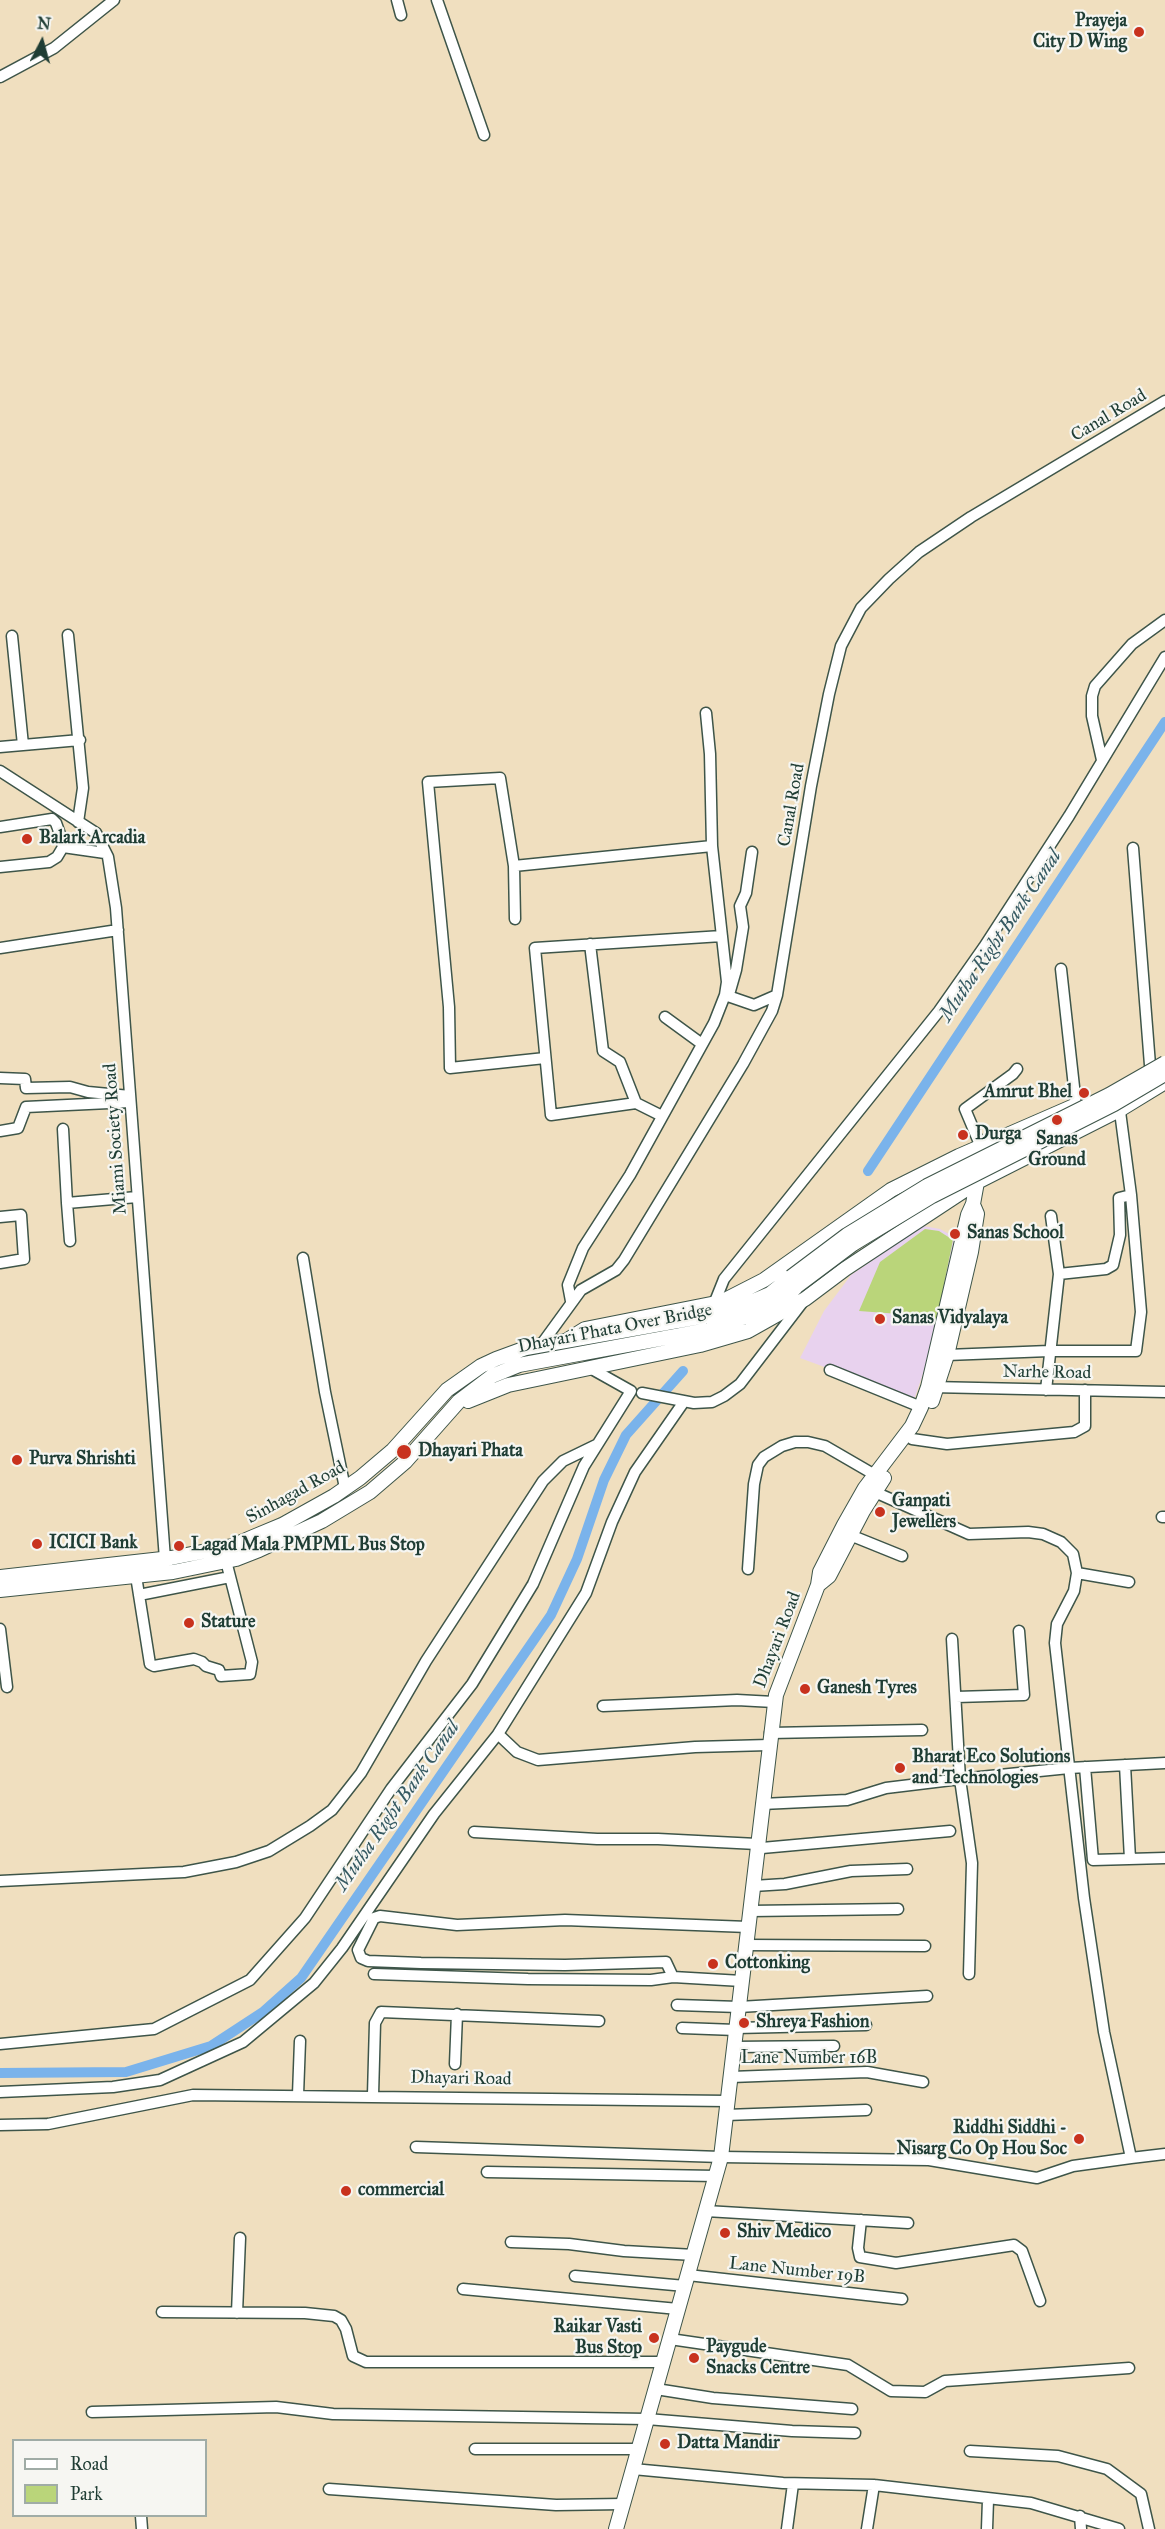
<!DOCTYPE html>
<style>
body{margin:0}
#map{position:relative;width:1165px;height:2529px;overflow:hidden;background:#f0dfbf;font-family:"IM FELL Great Primer",serif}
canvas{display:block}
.legend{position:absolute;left:12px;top:2439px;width:195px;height:78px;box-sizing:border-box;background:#f6f6f2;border:2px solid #a0aca6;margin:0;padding:8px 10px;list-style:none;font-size:18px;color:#1f3d34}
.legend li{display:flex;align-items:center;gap:12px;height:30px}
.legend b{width:30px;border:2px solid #a0aca6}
.north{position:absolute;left:12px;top:12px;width:60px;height:60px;-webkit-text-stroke:4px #f6f6f2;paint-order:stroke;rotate:6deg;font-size:16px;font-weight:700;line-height:24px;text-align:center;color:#1f3d34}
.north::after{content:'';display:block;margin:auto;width:21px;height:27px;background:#1f3d34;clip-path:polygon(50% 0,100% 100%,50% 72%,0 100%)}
</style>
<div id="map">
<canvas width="1165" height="2529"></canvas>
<ul class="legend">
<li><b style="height:8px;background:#fff"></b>Road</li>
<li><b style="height:16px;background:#bad57a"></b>Park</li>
</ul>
<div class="north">N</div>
</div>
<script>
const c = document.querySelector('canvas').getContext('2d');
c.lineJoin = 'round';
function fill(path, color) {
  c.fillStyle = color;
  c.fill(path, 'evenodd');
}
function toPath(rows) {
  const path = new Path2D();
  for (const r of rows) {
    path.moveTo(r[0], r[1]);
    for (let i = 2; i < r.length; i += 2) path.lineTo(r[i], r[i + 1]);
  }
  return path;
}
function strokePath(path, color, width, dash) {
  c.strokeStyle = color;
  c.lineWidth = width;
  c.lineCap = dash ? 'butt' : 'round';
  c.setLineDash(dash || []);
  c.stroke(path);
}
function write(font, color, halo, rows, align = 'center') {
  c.font = font + ' "IM FELL Great Primer",serif';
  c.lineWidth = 4.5;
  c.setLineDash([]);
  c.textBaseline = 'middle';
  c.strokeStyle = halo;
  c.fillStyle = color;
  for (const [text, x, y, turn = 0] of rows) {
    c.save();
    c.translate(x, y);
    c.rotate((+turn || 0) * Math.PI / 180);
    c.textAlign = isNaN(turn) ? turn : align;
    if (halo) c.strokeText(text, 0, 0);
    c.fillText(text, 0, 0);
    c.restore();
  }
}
fill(toPath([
 [923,1226,940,1229,958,1239,939,1327,914,1400,800,1358,824,1311,851,1275]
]), '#e8d2ee');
fill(toPath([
 [925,1229,939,1231,953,1240,936,1324,913,1315,859,1311,880,1262]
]), '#bad57a');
strokePath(toPath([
 [868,1171,1165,722],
 [0,2073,126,2072,211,2046,263,2012,301,1978,551,1615,577,1559,604,1480,626,1435,683,1371]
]), '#7ab3eb', 10);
const minor = toPath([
 [397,0,401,15],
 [437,0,484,135],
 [0,77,54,48,114,0],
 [68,635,83,788,78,822],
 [12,636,23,745],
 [0,747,80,740],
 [1102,760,1092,716,1092,696,1095,686,1132,644,1165,620],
 [0,771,96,833,108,857,116,908,165,1559],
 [0,827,52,819,56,823,61,837,63,847,57,857,49,862,0,867],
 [63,847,105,853],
 [1133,848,1150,1065],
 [752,852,746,893,740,906,743,927,736,970,730,991,725,995,754,1005,777,995],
 [514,866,515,919],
 [590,944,603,1051,620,1062,636,1103],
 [0,948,118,930],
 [1061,969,1076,1105],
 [665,1017,702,1044],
 [545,1058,450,1068,449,1007,428,782,500,778,514,866,712,846],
 [0,1078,25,1079,26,1088,70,1087,88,1092,130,1096],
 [662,1116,636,1103,551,1115,535,948,722,936],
 [63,1129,67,1203,137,1197],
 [0,1131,18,1128,26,1107,130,1102],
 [981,1147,965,1109,1013,1074,1017,1069],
 [67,1203,70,1241],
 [0,1217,21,1215,24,1259,0,1263],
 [303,1258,325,1392,345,1488],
 [1059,1274,1106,1269,1113,1265,1120,1235,1119,1198,1131,1195],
 [571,1301,568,1285,583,1248,630,1175,714,1023,725,995,727,982,712,846,710,754,706,713],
 [714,1304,724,1279,939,1011,984,947,1069,816,1165,657],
 [541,1345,581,1290,616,1270,624,1260,743,1064,772,1011,777,995,811,786,829,694,841,646,861,608,889,579,919,552,971,517,1165,401],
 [947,1355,1049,1351,1136,1351,1141,1312,1131,1195,1119,1104],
 [830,1370,921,1407],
 [931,1387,1165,1392],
 [1046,1390,1059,1274,1051,1216],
 [642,1393,694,1403,712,1402,724,1396,740,1384,802,1303],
 [683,1403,635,1472,612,1522,586,1593,498,1734,517,1752,538,1760,695,1747,769,1745],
 [912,1439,947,1444,1074,1432,1085,1426,1085,1390],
 [1162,1517,1165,1517],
 [850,1535,902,1556],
 [748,1569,754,1484,758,1465,764,1457,782,1446,795,1442,808,1442,825,1446,875,1475],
 [1077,1573,1129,1582],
 [136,1576,150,1664,154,1666,194,1659,202,1662,206,1666,219,1670,221,1676,250,1674,252,1662,226,1561],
 [139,1595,230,1577],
 [0,1629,7,1687],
 [952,1639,960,1779,972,1863,969,1974],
 [956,1697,1024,1695,1019,1631],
 [603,1706,737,1700,774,1702],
 [770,1733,922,1730],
 [1125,1765,1130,1859],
 [1085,1767,1093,1860,1165,1858],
 [762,1804,847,1800,886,1788,960,1779,1069,1768,1165,1763],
 [474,1832,597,1839,658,1839,757,1844,762,1848,950,1831],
 [0,1881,184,1872,236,1862,269,1851,310,1826,332,1810,361,1773,426,1661,543,1481,563,1461,596,1445],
 [753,1886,785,1884,851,1871,907,1869],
 [750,1911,898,1909],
 [746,1945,925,1946],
 [374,1974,528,1979,651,1980,673,1977],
 [742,1981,673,1977,666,1962,565,1965,421,1963,368,1961,361,1958,358,1950,374,1918,380,1916,457,1925,565,1920,748,1927],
 [677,2005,739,2007,927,1996],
 [682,2028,736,2030],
 [736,2028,866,2025],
 [0,2044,154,2029,250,1980,305,1918,391,1789,472,1684,533,1584,584,1466,631,1391,590,1368],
 [734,2047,834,2046],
 [455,2064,457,2014],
 [731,2077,867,2072,923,2082],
 [0,2092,113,2087,160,2080,243,2042,314,1983,342,1948,434,1814,498,1734],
 [298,2095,300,2041],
 [373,2095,375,2023,381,2012,599,2021],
 [726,2115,866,2110],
 [0,2125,48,2124,193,2095,728,2101],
 [416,2147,721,2157,929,2160,1037,2178,1073,2166,1131,2158,1104,2032,1084,1898,1055,1643,1057,1624,1074,1591,1077,1573,1073,1554,1061,1542,1043,1534,1028,1532,969,1534,868,1489],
 [1131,2158,1165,2154],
 [487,2172,716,2176],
 [706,2211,908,2223],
 [861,2220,858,2248,860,2257,896,2263,1014,2245,1022,2251,1040,2301],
 [511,2242,569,2244,624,2251,694,2255],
 [688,2275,902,2299],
 [575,2276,685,2286],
 [463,2289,678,2309],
 [162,2312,305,2313,334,2316,341,2320,346,2329,353,2356,366,2362,664,2362],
 [237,2313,240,2238],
 [670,2339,848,2365,891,2391,925,2392,945,2381,1129,2368],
 [656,2389,713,2398,852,2409],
 [92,2412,276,2407,333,2414,647,2419,792,2431,855,2433],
 [475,2449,639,2449],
 [970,2451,1058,2456,1107,2469,1141,2494,1149,2529],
 [633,2469,783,2483,874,2485,1031,2503,1119,2529],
 [329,2489,556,2505,623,2504],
 [141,2516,142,2529],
 [1080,2516,1081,2529],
 [787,2529,793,2484],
 [867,2529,874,2485],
 [987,2529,988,2500]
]);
const major = toPath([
 [569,1339,585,1329,721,1302,764,1280,891,1190,959,1156,1074,1106],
 [468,1401,508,1385,700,1345,748,1331,805,1299,845,1269,977,1182,1121,1109,1165,1082],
 [932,1401,947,1355,971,1252,977,1214,974,1207],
 [0,1577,171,1558,232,1546,253,1537,282,1525,334,1496,360,1478,393,1450,447,1390,481,1366,496,1359,526,1348,728,1312,770,1294,791,1277],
 [818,1585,829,1576,863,1511,884,1478],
 [0,1590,173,1572,236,1559,259,1550,322,1521,370,1492,405,1462,459,1401,492,1376,519,1365,708,1330,751,1315,790,1293,797,1286],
 [616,2529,721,2157,776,1695,818,1585,820,1572,844,1525,865,1488,912,1426,921,1407,928,1387,968,1215,973,1204,977,1182,973,1151]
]);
strokePath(minor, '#3e5549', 13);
strokePath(major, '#3e5549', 16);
strokePath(minor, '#fff', 10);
strokePath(major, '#fff', 14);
const majorBridge = toPath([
 [791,1277,847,1235,927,1186,1109,1095,1165,1063],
 [797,1286,853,1244,932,1196,1114,1104,1165,1074]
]);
strokePath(majorBridge, '#3e5549', 16, []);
strokePath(majorBridge, '#fff', 14);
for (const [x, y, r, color] of [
 [1139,32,6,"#c8321e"],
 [27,839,6,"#c8321e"],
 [1084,1093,6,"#c8321e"],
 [1057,1120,6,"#c8321e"],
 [963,1135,6,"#c8321e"],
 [955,1234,6,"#c8321e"],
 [880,1319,6,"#c8321e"],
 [404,1452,8,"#c8321e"],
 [17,1460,6,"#c8321e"],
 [880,1512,6,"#c8321e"],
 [37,1544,6,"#c8321e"],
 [179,1546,6,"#c8321e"],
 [189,1623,6,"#c8321e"],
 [805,1689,6,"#c8321e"],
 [900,1768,6,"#c8321e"],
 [713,1964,6,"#c8321e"],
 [744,2023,6,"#c8321e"],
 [1079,2139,6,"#c8321e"],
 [346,2191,6,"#c8321e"],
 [725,2233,6,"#c8321e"],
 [654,2338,6,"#c8321e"],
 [694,2358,6,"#c8321e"],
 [665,2444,6,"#c8321e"]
]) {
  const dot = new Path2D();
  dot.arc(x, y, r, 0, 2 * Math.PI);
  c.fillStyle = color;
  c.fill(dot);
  strokePath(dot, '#f6f6f2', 2);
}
write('bold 18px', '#1f3d34', '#f6f6f2', [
 ["Prayeja",1127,22,"right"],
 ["City D Wing",1127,43,"right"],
 ["Balark Arcadia",39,839],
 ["Amrut Bhel",1072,1093,"right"],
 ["Durga",975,1135],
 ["Sanas",1057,1140,"center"],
 ["Ground",1057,1161,"center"],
 ["Sanas School",967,1234],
 ["Sanas Vidyalaya",892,1319],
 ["Dhayari Phata",418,1452],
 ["Purva Shrishti",29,1460],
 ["Ganpati",892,1502],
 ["Jewellers",892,1523],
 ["ICICI Bank",49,1544],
 ["Lagad Mala PMPML Bus Stop",191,1546],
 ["Stature",201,1623],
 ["Ganesh Tyres",817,1689],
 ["Bharat Eco Solutions",912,1758],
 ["and Technologies",912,1779],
 ["Cottonking",725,1964],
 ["Shreya Fashion",756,2023],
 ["Riddhi Siddhi -",1067,2129,"right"],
 ["Nisarg Co Op Hou Soc",1067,2150,"right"],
 ["commercial",358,2191],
 ["Shiv Medico",737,2233],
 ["Raikar Vasti",642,2328,"right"],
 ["Bus Stop",642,2349,"right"],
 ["Paygude",706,2348],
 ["Snacks Centre",706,2369],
 ["Datta Mandir",677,2444]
], 'left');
write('18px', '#1f3d34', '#f6f6f2', [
 ["Canal Road",1109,416,-31],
 ["Canal Road",792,805,-80],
 ["Miami Society Road",116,1139,-94],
 ["Dhayari Phata Over Bridge",615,1329,-11],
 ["Narhe Road",1047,1373,1],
 ["Sinhagad Road",296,1493,-29],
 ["Dhayari Road",778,1640,-69],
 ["Lane Number 16B",809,2059],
 ["Dhayari Road",461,2079,1],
 ["Lane Number 19B",797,2271,6]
]);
write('italic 20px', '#365a62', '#f6f6f2', [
 ["Mutha Right Bank Canal",1001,936,-56],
 ["Mutha Right Bank Canal",398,1806,-55]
]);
</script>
